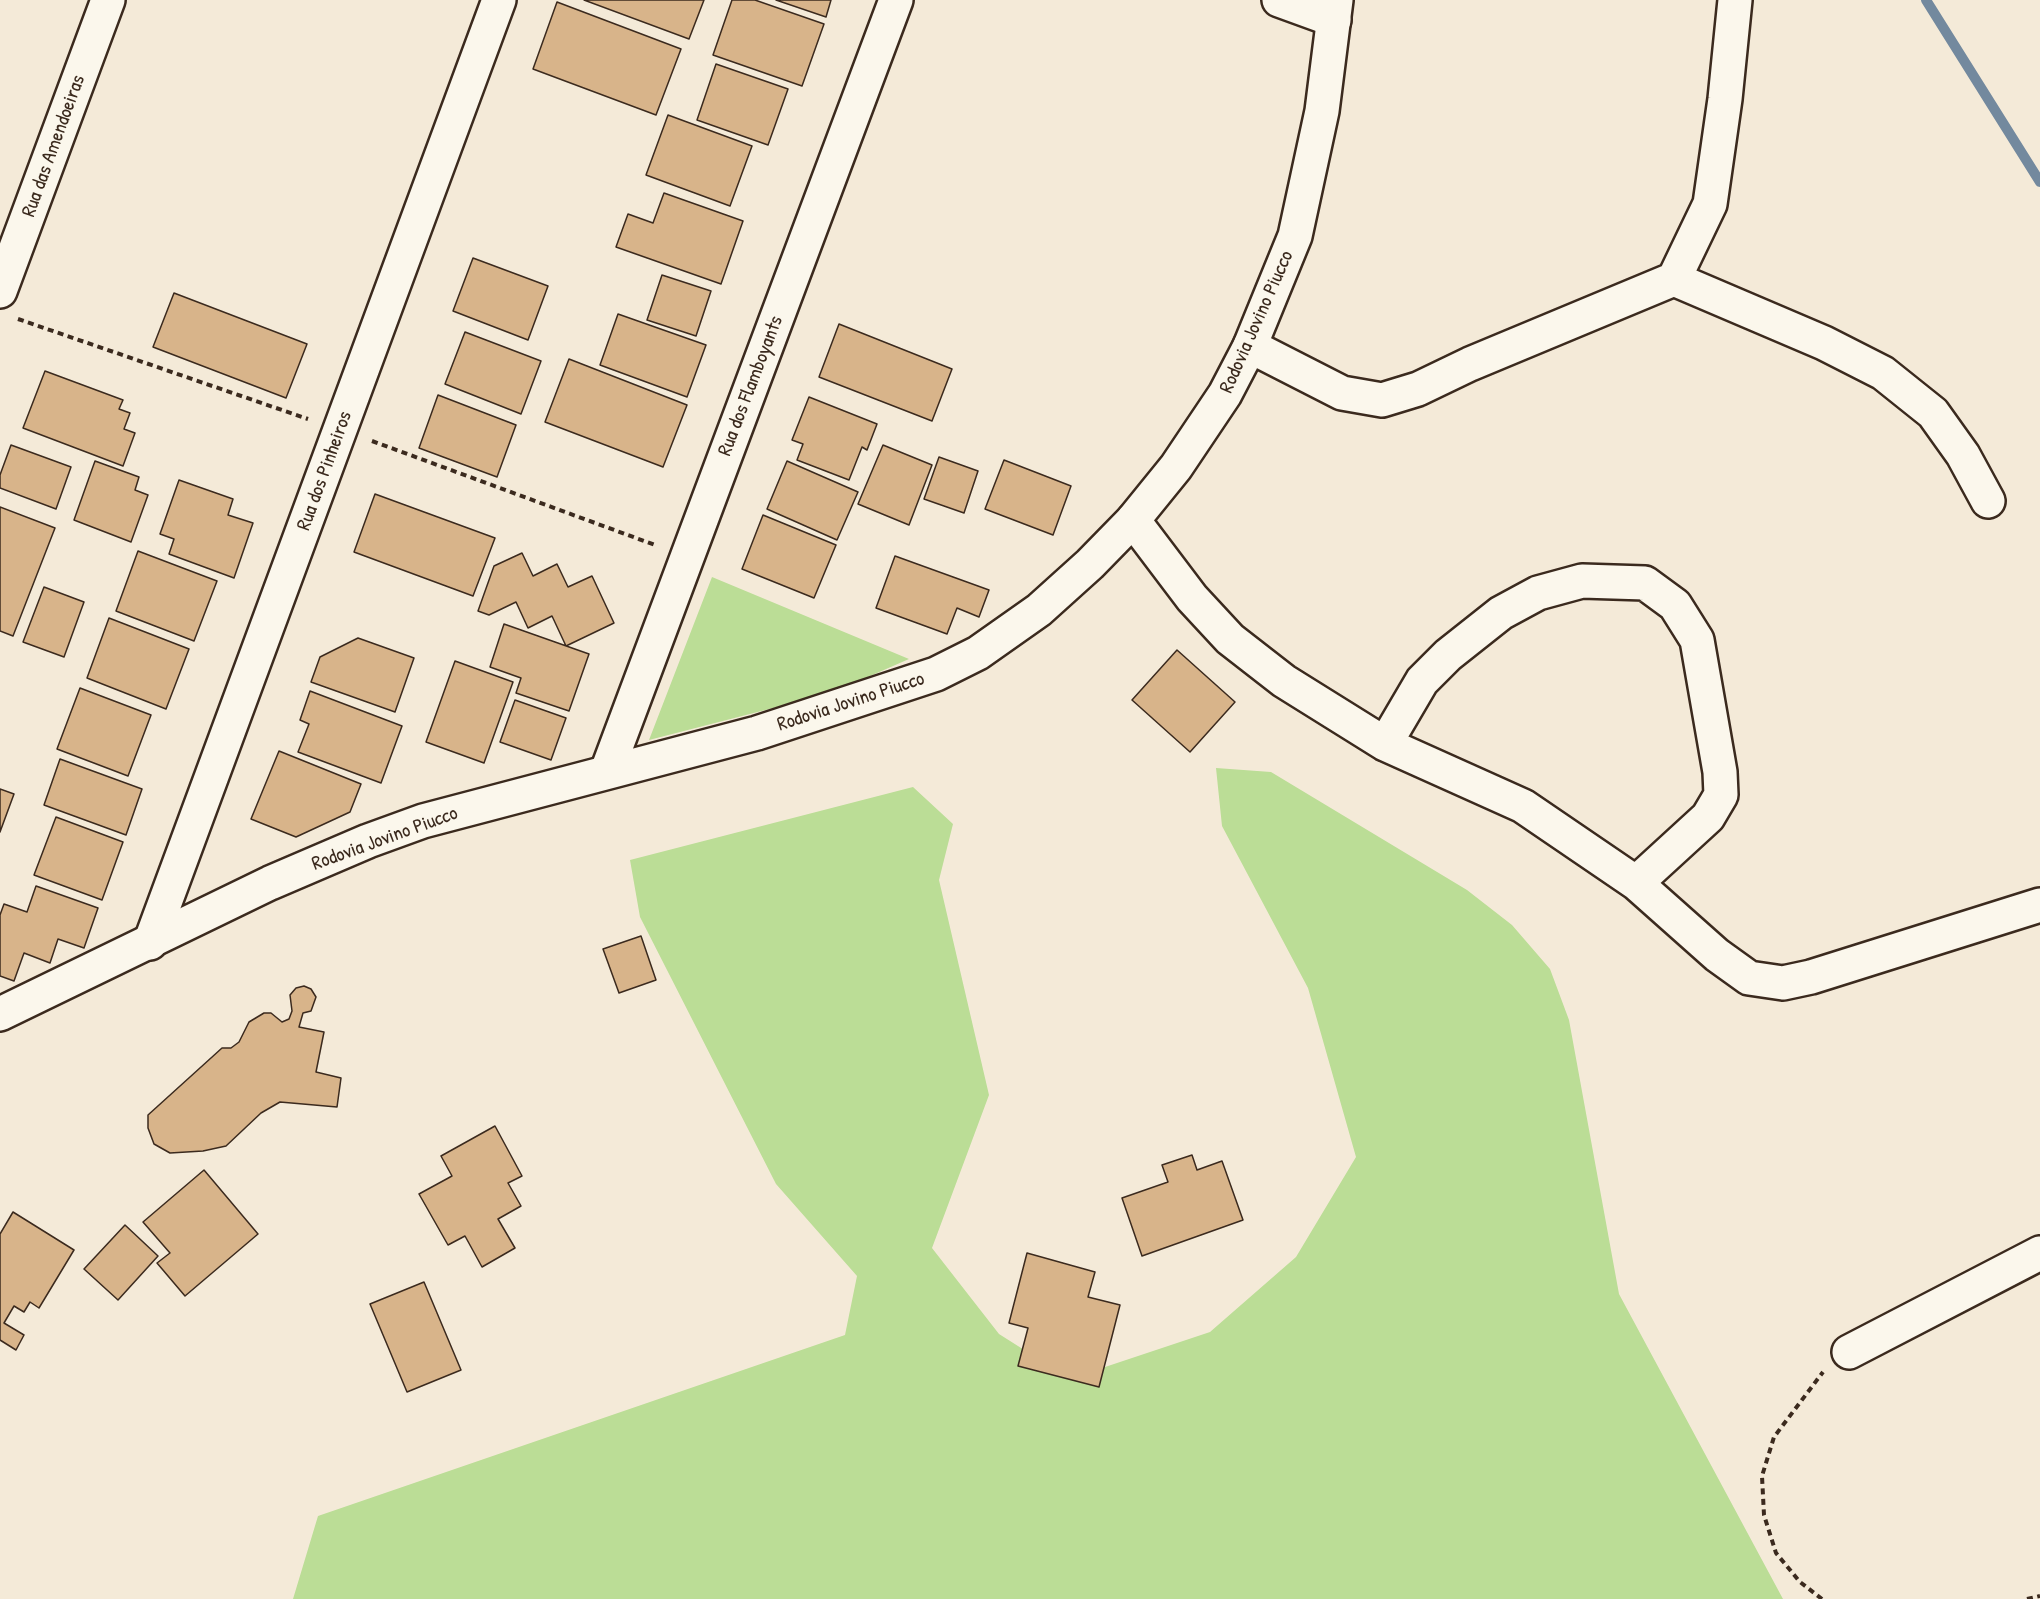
<!DOCTYPE html>
<style>
body{margin:0}
canvas{display:block;background:#f4ead8}
</style>
<canvas width="2040" height="1599"></canvas>
<script>
const c = document.querySelector('canvas').getContext('2d');
c.lineJoin = 'round';
function fill(path, color) {
  c.fillStyle = color;
  c.fill(path, 'evenodd');
}
function toPath(rows) {
  const path = new Path2D();
  for (const r of rows) {
    path.moveTo(r[0], r[1]);
    for (let i = 2; i < r.length; i += 2) path.lineTo(r[i], r[i + 1]);
  }
  return path;
}
function strokePath(path, color, width, dash) {
  c.strokeStyle = color;
  c.lineWidth = width;
  c.lineCap = dash ? 'butt' : 'round';
  c.setLineDash(dash || []);
  c.stroke(path);
}
function write(font, color, halo, rows, align = 'center') {
  c.font = font + ' "Patrick Hand",sans-serif';
  c.lineWidth = 5;
  c.setLineDash([]);
  c.textBaseline = 'middle';
  c.strokeStyle = halo;
  c.fillStyle = color;
  for (const [text, x, y, turn = 0] of rows) {
    c.save();
    c.translate(x, y);
    c.rotate((+turn || 0) * Math.PI / 180);
    c.textAlign = isNaN(turn) ? turn : align;
    if (halo) c.strokeText(text, 0, 0);
    c.fillText(text, 0, 0);
    c.restore();
  }
}
fill(toPath([
 [712,577,909,659,861,680,777,707,649,740],
 [1216,768,1271,772,1467,890,1512,925,1550,969,1569,1020,1619,1294,1783,1599,293,1599,318,1516,845,1335,857,1276,776,1184,640,917,630,860,913,787,953,824,939,880,989,1095,932,1248,999,1334,1048,1365,1105,1367,1210,1332,1296,1257,1356,1157,1308,988,1222,826]
]), '#bbdd96');
strokePath(toPath([
 [1926,0,2040,182]
]), '#73899e', 10);
const building = toPath([
 [584,0,704,0,689,39,584,0],
 [732,0,755,0,824,24,802,86,713,55,732,0],
 [776,0,831,0,826,17,776,0],
 [557,2,681,49,656,115,533,69,557,2],
 [716,64,788,89,768,145,697,120,716,64],
 [668,115,752,146,730,206,646,175,668,115],
 [664,193,743,221,721,284,616,247,628,214,653,223,664,193],
 [473,258,548,286,528,340,453,311,473,258],
 [662,275,711,291,696,336,647,320,662,275],
 [174,293,307,344,286,398,153,347,174,293],
 [618,314,706,345,687,397,600,365,618,314],
 [839,324,952,369,932,421,819,377,839,324],
 [465,332,541,361,521,414,445,384,465,332],
 [569,359,687,405,663,467,545,422,569,359],
 [45,371,123,400,119,409,130,413,124,429,135,433,123,466,23,428,45,371],
 [438,395,516,425,497,477,419,448,438,395],
 [809,397,877,424,867,450,862,447,849,480,797,460,803,444,792,440,809,397],
 [11,445,71,467,56,509,0,488,0,475,11,445],
 [883,445,932,465,909,525,858,504,883,445],
 [939,457,978,471,964,513,924,499,939,457],
 [1004,460,1071,486,1053,535,985,509,1004,460],
 [95,461,139,477,135,490,148,495,131,542,74,520,95,461],
 [787,461,858,492,837,540,767,509,787,461],
 [179,480,233,499,228,515,253,523,234,578,169,554,174,539,160,534,179,480],
 [375,494,495,538,473,596,354,552,375,494],
 [0,507,55,528,13,636,0,631,0,507],
 [763,515,836,545,814,598,742,569,763,515],
 [138,551,217,581,194,641,116,611,138,551],
 [522,553,533,576,557,564,568,587,592,576,614,623,566,646,552,616,528,628,516,602,489,615,478,611,494,566,522,553],
 [895,556,989,590,979,617,957,608,947,634,876,608,895,556],
 [44,587,84,602,64,657,23,642,44,587],
 [109,618,189,649,166,709,87,678,109,618],
 [504,624,589,654,569,711,516,693,521,678,490,667,504,624],
 [358,638,414,658,395,712,311,682,320,657,358,638],
 [1177,650,1235,702,1190,752,1132,700,1177,650],
 [455,661,513,682,484,763,426,742,455,661],
 [80,688,151,715,128,776,57,749,80,688],
 [310,691,402,726,381,783,298,752,309,724,300,720,310,691],
 [515,700,566,718,551,760,500,742,515,700],
 [279,751,361,784,350,812,296,837,251,819,279,751],
 [60,759,142,789,126,835,44,805,60,759],
 [0,789,14,794,0,832,0,789],
 [56,817,123,842,102,900,34,875,56,817],
 [36,886,98,908,84,948,58,939,50,963,24,953,14,981,0,976,0,915,4,904,27,912,36,886],
 [641,936,656,980,619,993,603,949,641,936],
 [304,986,311,989,316,997,311,1011,303,1013,299,1027,324,1032,316,1072,341,1078,337,1107,280,1102,261,1113,226,1146,203,1151,170,1153,154,1144,148,1128,148,1115,222,1048,231,1048,239,1042,249,1022,264,1013,271,1013,282,1022,289,1019,292,1011,290,995,296,988,304,986],
 [495,1126,522,1176,508,1183,521,1206,498,1219,515,1248,482,1267,465,1236,448,1245,419,1194,452,1176,441,1156,495,1126],
 [1192,1155,1197,1170,1222,1161,1243,1220,1142,1256,1122,1198,1168,1182,1162,1165,1192,1155],
 [204,1170,258,1234,185,1296,157,1263,170,1253,143,1222,204,1170],
 [13,1212,74,1250,39,1308,30,1302,24,1312,14,1306,4,1323,24,1335,16,1350,0,1340,0,1234,13,1212],
 [125,1225,158,1256,118,1300,84,1269,125,1225],
 [1027,1253,1095,1272,1088,1297,1120,1305,1099,1387,1018,1366,1028,1328,1009,1323,1027,1253],
 [424,1282,461,1370,407,1392,370,1304,424,1282]
]);
fill(building, '#d8b48a');
strokePath(building, '#3b2a1e', 1.5);
const street = toPath([
 [1279,0,1334,20],
 [1674,279,1824,343,1883,373,1933,413,1963,455,1988,501],
 [0,291,108,0],
 [1250,346,1342,393,1382,400,1418,389,1470,364,1674,279,1710,204,1725,99,1735,0],
 [1133,520,1192,598,1230,639,1284,681,1385,744,1523,806,1636,883,1717,955,1749,978,1783,983,1811,977,2040,905],
 [1385,744,1422,681,1448,655,1501,613,1538,593,1582,581,1645,583,1675,605,1697,640,1720,772,1721,795,1708,817,1636,883],
 [607,771,896,0],
 [150,943,499,0],
 [1849,1352,2040,1253]
]);
const secondary = toPath([
 [0,1014,270,883,368,841,423,821,757,733,936,674,978,653,1039,610,1090,564,1133,520,1176,467,1225,394,1250,346,1295,236,1322,111,1336,0]
]);
strokePath(street, '#3b2a1e', 38);
strokePath(secondary, '#3b2a1e', 38);
strokePath(toPath([
 [18,319,308,419],
 [372,441,655,545],
 [1822,1599,1800,1582,1776,1553,1764,1515,1762,1476,1774,1437,1823,1372],
 [2027,1599,2040,1596]
]), '#3b2a1e', 4, [6, 4.5]);
strokePath(street, '#fbf7ec', 33);
strokePath(secondary, '#fbf7ec', 33);
write('20px', '#3b2a1e', '#fbf7ec', [
 ["Rua das Amendoeiras",54,146,-70],
 ["Rodovia Jovino Piucco",1257,322,-66],
 ["Rua dos Flamboyants",751,386,-69],
 ["Rua dos Pinheiros",325,471,-70],
 ["Rodovia Jovino Piucco",851,702,-18],
 ["Rodovia Jovino Piucco",385,839,-20]
]);
</script>
